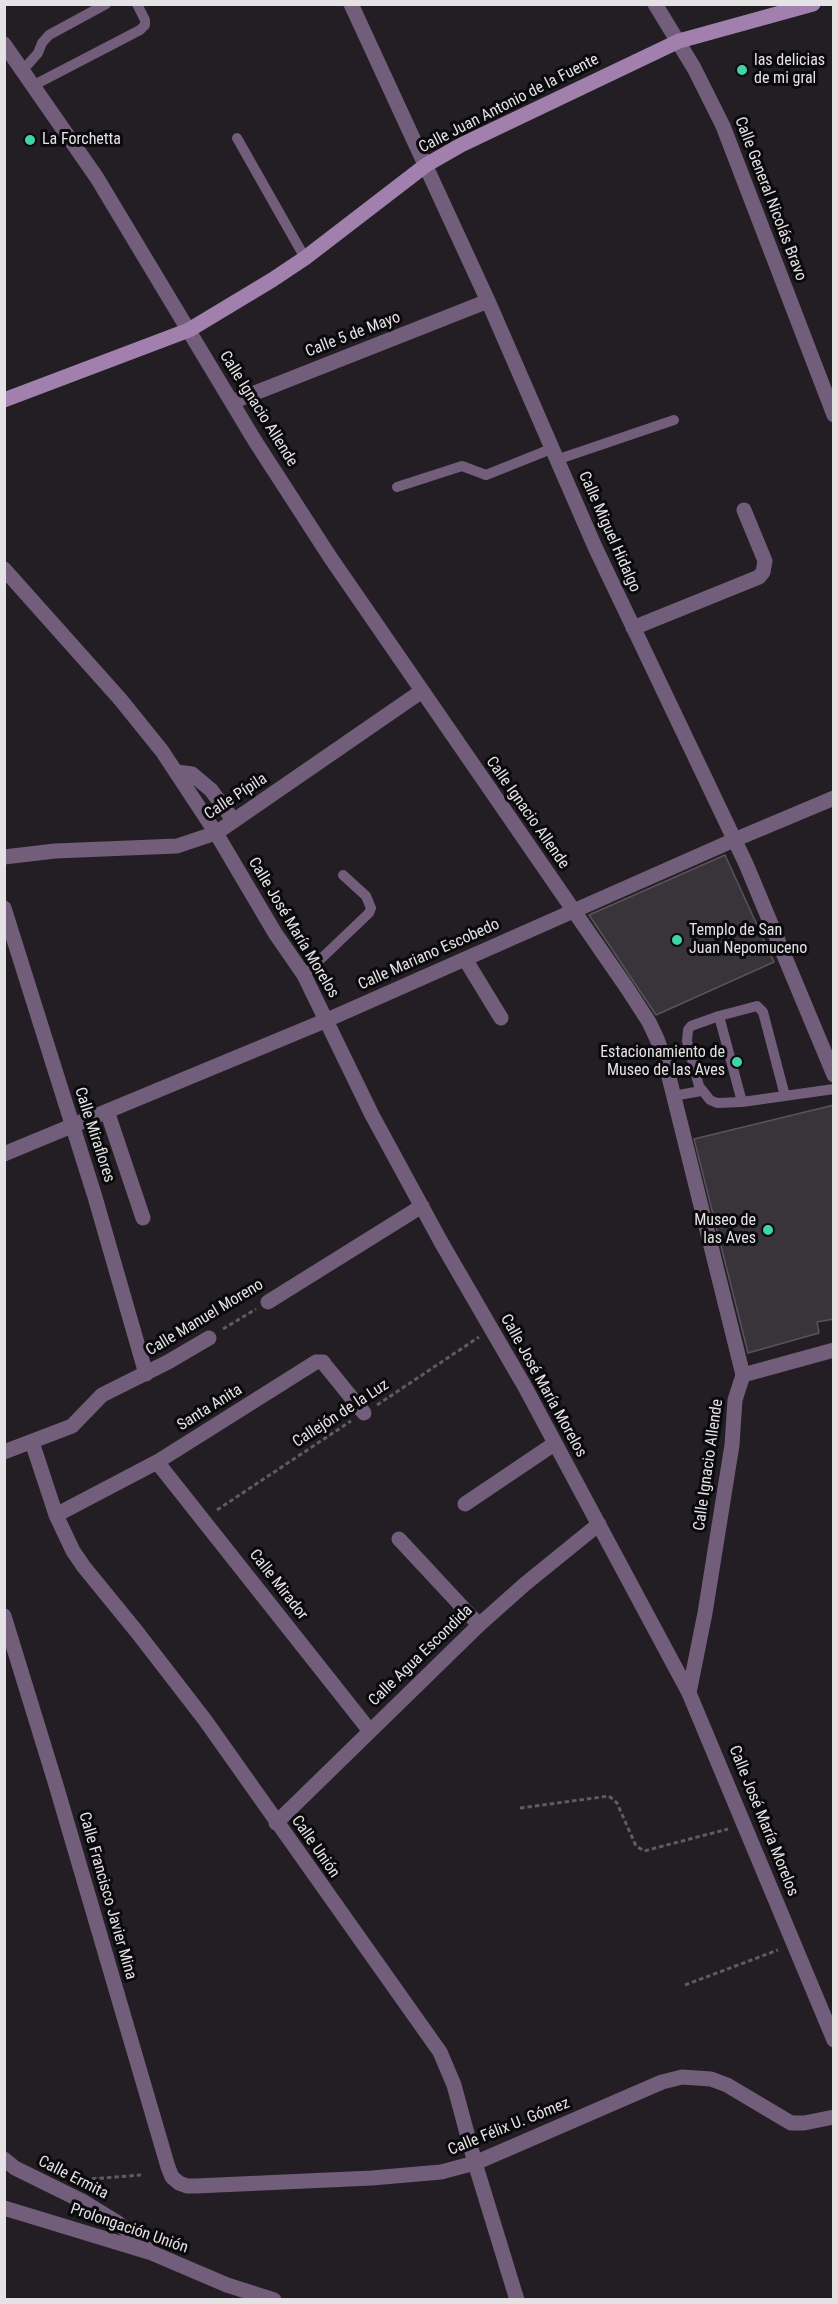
<!DOCTYPE html>
<meta charset="utf-8">
<style>
body{margin:0}
#map{position:relative;width:838px;height:2304px;overflow:hidden;background:#221e23;font-family:"Roboto Condensed",sans-serif}
canvas{display:block}
.frame{position:absolute;inset:0;border:6px solid #e4e2e5;pointer-events:none}
</style>
<div id="map">
<canvas width="838" height="2304"></canvas>
<div class="frame"></div>
</div>
<script>
const c = document.querySelector('canvas').getContext('2d');
c.lineJoin = 'round';
function fill(path, color) {
  c.fillStyle = color;
  c.fill(path, 'evenodd');
}
function toPath(rows) {
  const path = new Path2D();
  for (const r of rows) {
    path.moveTo(r[0], r[1]);
    for (let i = 2; i < r.length; i += 2) path.lineTo(r[i], r[i + 1]);
  }
  return path;
}
function strokePath(path, color, width, dash) {
  c.strokeStyle = color;
  c.lineWidth = width;
  c.lineCap = dash ? 'butt' : 'round';
  c.setLineDash(dash || []);
  c.stroke(path);
}
function write(font, color, halo, rows, align = 'center') {
  c.font = font + ' "Roboto Condensed",sans-serif';
  c.lineWidth = 6;
  c.setLineDash([]);
  c.textBaseline = 'middle';
  c.strokeStyle = halo;
  c.fillStyle = color;
  for (const [text, x, y, turn = 0] of rows) {
    c.save();
    c.translate(x, y);
    c.rotate((+turn || 0) * Math.PI / 180);
    c.textAlign = isNaN(turn) ? turn : align;
    if (halo) c.strokeText(text, 0, 0);
    c.fillText(text, 0, 0);
    c.restore();
  }
}
const building = toPath([
 [725,855,774,962,656,1015,589,915,725,855],
 [834,1105,834,1319,817,1322,819,1333,748,1353,694,1139,834,1105]
]);
fill(building, '#39343a');
strokePath(building, '#59545b', 1.5);
strokePath(toPath([
 [223,1329,256,1309],
 [377,1405,479,1337],
 [217,1510,351,1421],
 [520,1808,609,1796,617,1803,636,1846,644,1851,728,1829],
 [685,1985,778,1950],
 [77,2180,141,2175]
]), '#5f5c60', 3, [4.5, 3]);
strokePath(toPath([
 [23,70,38,53,42,43,49,35,106,4],
 [35,87,38,83,140,30,145,25,145,20,137,4],
 [237,138,305,258],
 [556,460,674,420],
 [397,487,462,466,486,475,551,449],
 [304,975,369,913,371,908,366,896,343,875],
 [719,1016,742,1102],
 [673,1096,701,1091],
 [785,1096,763,1012,757,1006,719,1016,691,1026,688,1030,687,1041,699,1086,710,1100,717,1103,742,1102,834,1089]
]), '#725d7a', 10);
strokePath(toPath([
 [351,4,488,301,595,547,746,864,834,1075],
 [655,4,694,68,723,126,834,415],
 [4,44,97,178,255,441,330,557,627,988,649,1022,657,1039,665,1061,743,1375,735,1400,732,1445,705,1613,689,1693],
 [232,402,488,301],
 [4,569,120,699,162,751,216,833,275,933,304,975,372,1115,441,1242,525,1387,689,1693,834,2040],
 [633,628,759,577,763,572,765,561,744,510],
 [177,772,192,774,211,790,234,821],
 [4,857,55,851,177,846,216,833,422,691],
 [4,908,95,1197,146,1374],
 [465,959,501,1018],
 [107,1111,143,1218],
 [4,1154,327,1020,734,840,834,798],
 [268,1302,422,1206],
 [743,1375,834,1350],
 [32,1442,56,1515,73,1551,84,1567,137,1632,205,1720,440,2052,454,2085,475,2163,517,2300],
 [4,1452,72,1426,102,1395,168,1362,209,1338],
 [157,1462,370,1731],
 [465,1504,554,1444],
 [56,1515,157,1462,316,1362,323,1362,325,1365,364,1413],
 [399,1539,479,1625],
 [4,1616,56,1785,168,2167,172,2177,179,2183,187,2186,196,2186,372,2178,441,2172,475,2163,662,2082,682,2077,711,2079,727,2085,791,2123,804,2123,834,2117],
 [276,1823,479,1625,525,1584,599,1524],
 [4,2159,15,2168,82,2201,118,2223,147,2249],
 [4,2208,152,2253,227,2285,274,2300]
]), '#725d7a', 15);
strokePath(toPath([
 [4,400,189,330,272,280,305,258,426,165,461,145,679,41,813,4]
]), '#a180ae', 15);
for (const [x, y, r, color] of [
 [742,70,6,"#3fd4a2"],
 [30,140,6,"#3fd4a2"],
 [677,940,6,"#3fd4a2"],
 [737,1062,6,"#3fd4a2"],
 [768,1230,6,"#3fd4a2"]
]) {
  const dot = new Path2D();
  dot.arc(x, y, r, 0, 2 * Math.PI);
  c.fillStyle = color;
  c.fill(dot);
  strokePath(dot, '#0a090b', 2);
}
write('16px', '#e4e2e5', '#0a090b', [
 ["las delicias",754,61],
 ["de mi gral",754,79],
 ["La Forchetta",42,140],
 ["Templo de San",689,931],
 ["Juan Nepomuceno",689,949],
 ["Estacionamiento de",725,1053,"right"],
 ["Museo de las Aves",725,1071,"right"],
 ["Museo de",756,1221,"right"],
 ["las Aves",756,1239,"right"]
], 'left');
write('16px', '#e4e2e5', '#0a090b', [
 ["Calle Juan Antonio de la Fuente",509,104,-27],
 ["Calle General Nicolás Bravo",770,199,69],
 ["Calle 5 de Mayo",353,335,-21],
 ["Calle Ignacio Allende",258,409,58],
 ["Calle Miguel Hidalgo",609,532,66],
 ["Calle Pípila",236,797,-33],
 ["Calle Ignacio Allende",527,813,55],
 ["Calle José María Morelos",293,928,59],
 ["Calle Mariano Escobedo",429,955,-24],
 ["Calle Miraflores",94,1135,72],
 ["Calle Manuel Moreno",205,1318,-31],
 ["Calle José María Morelos",543,1386,61],
 ["Santa Anita",210,1408,-32],
 ["Callejón de la Luz",341,1414,-33],
 ["Calle Ignacio Allende",709,1465,-82],
 ["Calle Mirador",278,1585,52],
 ["Calle Agua Escondida",421,1656,-44],
 ["Calle José María Morelos",763,1821,68],
 ["Calle Unión",315,1847,55],
 ["Calle Francisco Javier Mina",107,1896,74],
 ["Calle Félix U. Gómez",509,2127,-22],
 ["Calle Ermita",73,2178,27],
 ["Prolongación Unión",129,2229,19]
]);
</script>
